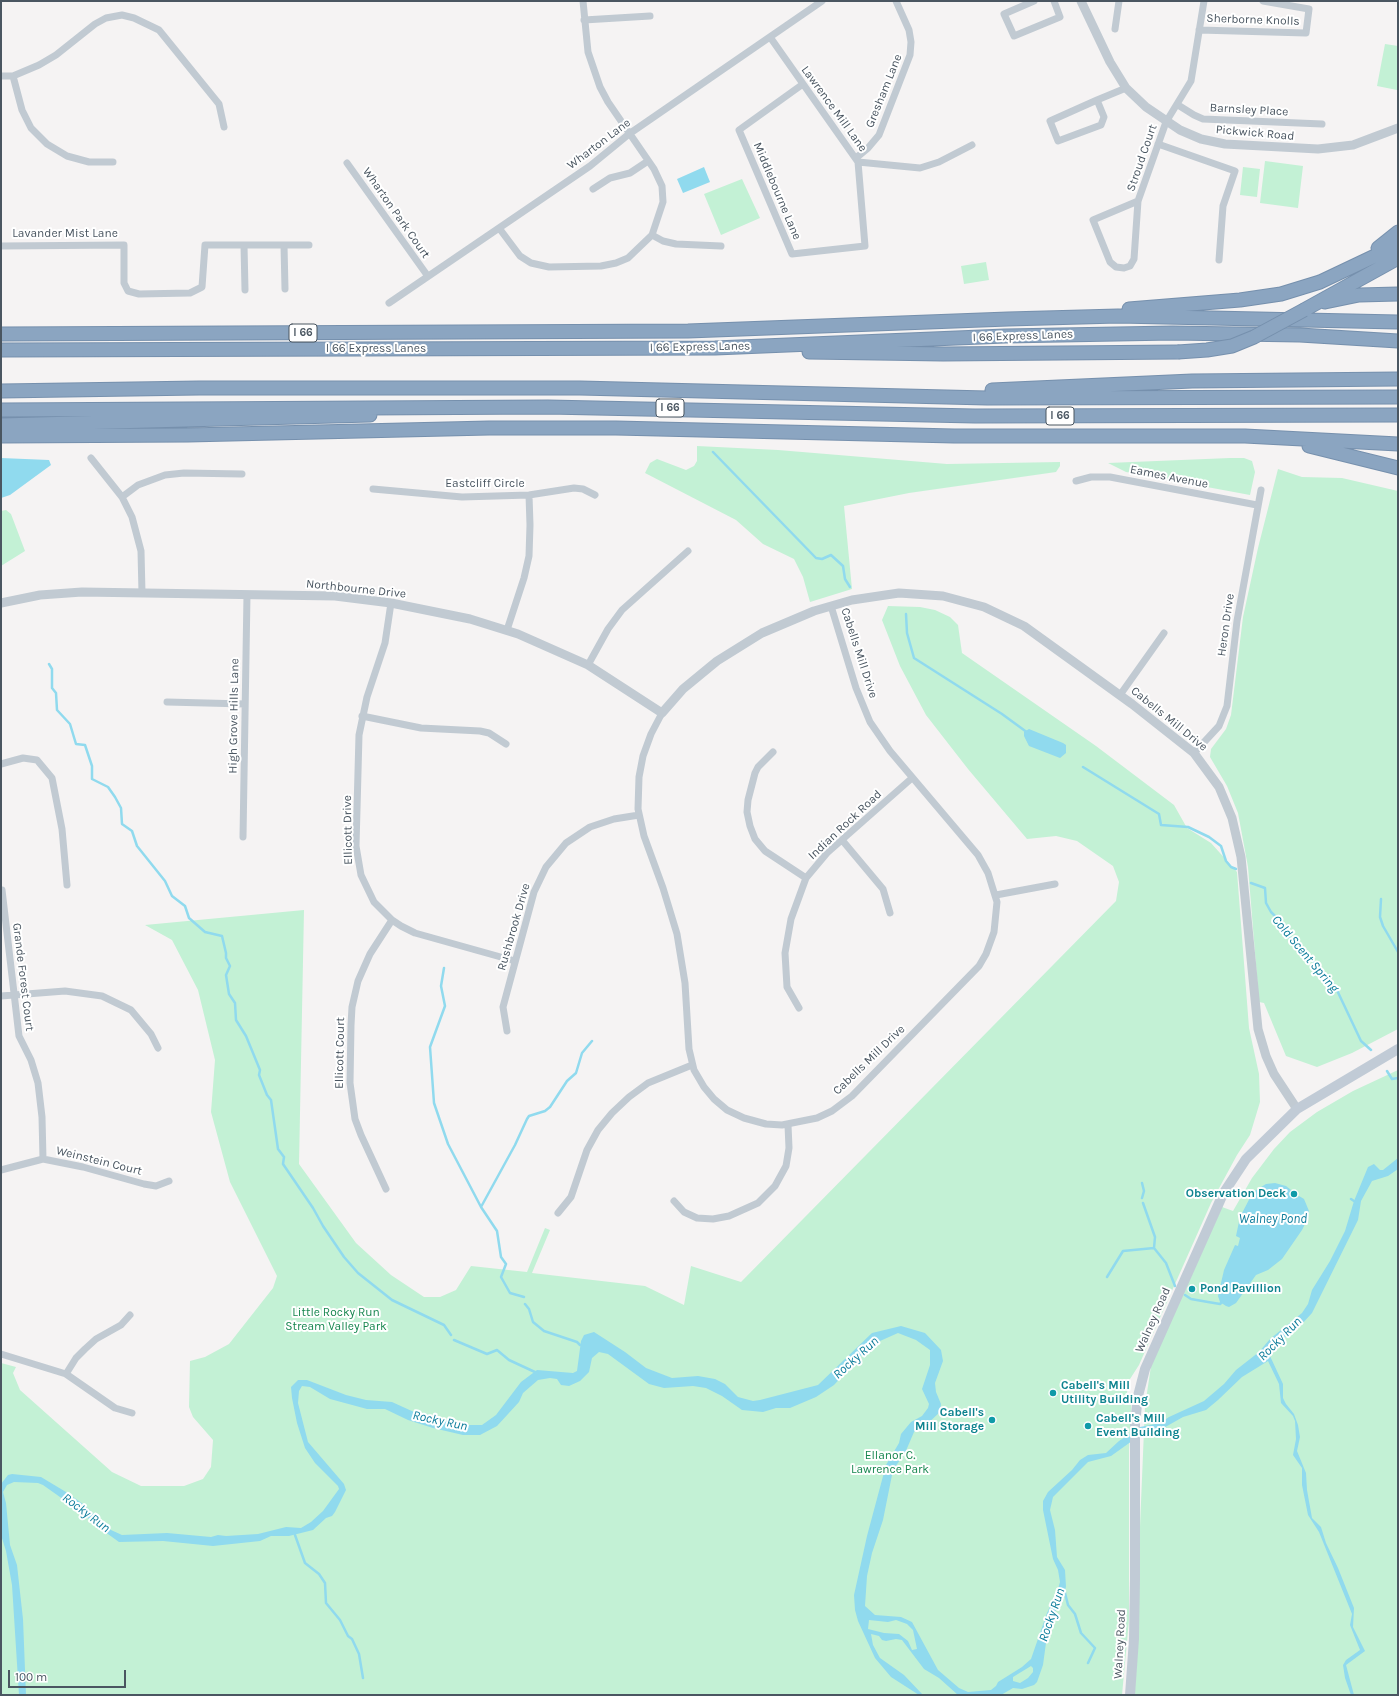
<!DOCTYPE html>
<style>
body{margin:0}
#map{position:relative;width:1399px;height:1696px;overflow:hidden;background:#f5f3f3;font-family:Karla,sans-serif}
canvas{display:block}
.frame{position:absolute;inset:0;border:2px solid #4a5661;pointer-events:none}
.scale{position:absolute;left:8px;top:1670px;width:118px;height:18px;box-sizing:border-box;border:2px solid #4a5661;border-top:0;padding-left:5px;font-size:12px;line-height:14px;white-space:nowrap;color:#4a5661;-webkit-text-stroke:3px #fff;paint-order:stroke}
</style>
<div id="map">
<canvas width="1399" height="1696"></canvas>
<div class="frame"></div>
<div class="scale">100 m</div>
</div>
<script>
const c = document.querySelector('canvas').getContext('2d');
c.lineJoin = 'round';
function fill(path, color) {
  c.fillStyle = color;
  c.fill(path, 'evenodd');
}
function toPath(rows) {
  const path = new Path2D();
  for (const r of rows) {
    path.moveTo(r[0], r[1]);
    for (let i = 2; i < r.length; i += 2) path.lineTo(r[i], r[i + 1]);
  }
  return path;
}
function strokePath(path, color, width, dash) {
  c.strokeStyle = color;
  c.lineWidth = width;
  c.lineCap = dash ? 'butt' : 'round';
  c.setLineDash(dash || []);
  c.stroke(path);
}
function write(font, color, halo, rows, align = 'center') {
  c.font = font + ' Karla,sans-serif';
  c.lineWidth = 4;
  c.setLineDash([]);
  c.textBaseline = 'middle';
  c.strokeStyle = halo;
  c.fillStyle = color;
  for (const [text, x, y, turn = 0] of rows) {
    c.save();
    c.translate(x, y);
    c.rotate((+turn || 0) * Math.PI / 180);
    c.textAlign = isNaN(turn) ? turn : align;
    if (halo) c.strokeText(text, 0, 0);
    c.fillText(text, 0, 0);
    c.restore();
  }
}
fill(toPath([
 [1385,44,1398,46,1397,90,1377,86],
 [1265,161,1303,166,1298,208,1260,203],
 [1243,167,1260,169,1257,197,1240,195],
 [742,179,760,218,721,235,704,194],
 [986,262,989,280,964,284,961,266],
 [697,446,778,450,947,464,1060,462,1060,466,1056,472,909,493,844,506,852,589,810,602,803,577,794,559,763,544,736,520,645,473,650,463,657,459,686,470,694,466,697,461],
 [1230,458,1244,458,1252,461,1255,472,1250,495,1126,472,1108,463],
 [1278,469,1302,477,1342,478,1398,491,1398,1029,1352,1053,1317,1067,1286,1056,1264,1003,1259,1002,1248,867,1238,813,1227,786,1210,757,1211,749,1226,729,1231,715,1243,617,1258,548],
 [6,510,11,514,25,551,1,566,1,511],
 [888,606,920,607,935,610,950,617,958,625,962,653,1096,746,1174,805,1187,828,1211,843,1237,872,1249,1028,1259,1074,1260,1102,1250,1135,1237,1155,1211,1203,1139,1365,1130,1379,1126,1397,1130,1393,1132,1393,1129,1450,1129,1620,1122,1695,1,1695,1,1363,16,1367,13,1373,20,1390,112,1472,141,1486,184,1486,203,1479,211,1467,213,1440,193,1417,189,1407,190,1361,205,1357,229,1344,273,1288,277,1276,230,1182,211,1112,215,1060,198,990,172,940,145,925,304,910,299,1164,356,1243,391,1275,424,1297,440,1297,456,1290,471,1266,527,1272,545,1228,550,1230,532,1273,645,1286,684,1305,691,1266,741,1282,1116,901,1119,882,1113,866,1077,841,1056,836,1027,839,968,769,926,715,900,666,882,620],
 [1398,1070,1398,1695,1133,1695,1145,1406,1151,1366,1222,1207,1233,1211,1252,1178,1274,1149,1290,1132,1317,1112,1353,1091]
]), '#c3f1d5');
fill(toPath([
 [704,167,710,182,683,193,677,179],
 [1,458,49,460,51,465,10,495,1,498],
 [1029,729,1063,743,1066,745,1066,753,1060,758,1029,746,1024,736,1024,732],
 [1398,1158,1398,1169,1388,1176,1372,1181,1361,1201,1358,1220,1312,1313,1300,1326,1284,1338,1270,1356,1283,1384,1283,1398,1286,1404,1294,1414,1298,1425,1300,1437,1297,1451,1306,1473,1307,1490,1312,1518,1321,1527,1326,1543,1338,1568,1354,1608,1353,1627,1365,1651,1346,1665,1354,1695,1351,1695,1345,1678,1343,1665,1346,1660,1360,1650,1350,1625,1352,1614,1319,1532,1308,1515,1302,1485,1302,1468,1293,1455,1296,1439,1295,1421,1293,1416,1281,1403,1279,1384,1268,1361,1242,1377,1218,1400,1206,1410,1183,1417,1160,1430,1139,1436,1111,1456,1088,1462,1053,1497,1050,1510,1055,1530,1057,1557,1065,1570,1066,1587,1048,1628,1043,1665,1037,1682,1034,1685,1022,1689,1013,1688,1001,1695,958,1695,939,1678,924,1669,902,1640,896,1639,886,1641,882,1640,879,1636,871,1634,873,1645,880,1658,904,1675,923,1695,919,1695,891,1677,875,1658,858,1621,855,1610,854,1595,867,1536,886,1465,899,1443,901,1434,911,1422,922,1416,928,1408,929,1404,922,1389,930,1365,930,1350,916,1340,898,1333,871,1345,834,1385,816,1397,790,1408,776,1408,763,1412,742,1410,722,1396,706,1388,693,1386,664,1388,649,1384,608,1354,599,1352,592,1358,589,1372,580,1381,569,1386,561,1385,557,1379,550,1378,538,1380,523,1393,519,1402,497,1426,480,1435,463,1435,433,1428,408,1420,385,1409,367,1409,330,1399,310,1387,302,1386,299,1391,298,1403,308,1442,344,1484,346,1490,335,1512,332,1516,326,1518,313,1530,289,1536,271,1536,260,1541,213,1546,163,1541,119,1542,94,1524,84,1514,43,1485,38,1483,14,1482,7,1485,3,1492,6,1503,10,1545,17,1565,23,1619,26,1695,19,1695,12,1585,6,1551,1,1535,1,1484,8,1475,12,1474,41,1477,66,1492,83,1504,111,1530,122,1535,167,1533,211,1537,218,1535,226,1536,258,1534,286,1527,301,1528,311,1522,323,1511,339,1489,338,1486,315,1463,305,1448,297,1423,292,1398,291,1387,298,1380,307,1380,346,1395,366,1400,392,1402,414,1412,422,1413,443,1420,465,1425,482,1425,496,1415,521,1382,537,1370,573,1373,577,1371,581,1341,584,1335,594,1332,625,1352,646,1368,672,1378,698,1376,715,1379,725,1384,738,1397,753,1401,760,1400,818,1385,872,1333,901,1326,925,1333,941,1350,943,1361,935,1383,936,1392,941,1404,940,1412,925,1426,914,1432,905,1453,893,1470,883,1520,872,1553,867,1576,865,1606,875,1615,901,1617,912,1622,938,1670,959,1688,968,1692,991,1690,996,1686,998,1682,1022,1667,1031,1659,1047,1613,1058,1589,1060,1582,1058,1570,1053,1559,1043,1510,1043,1501,1048,1492,1072,1470,1080,1460,1088,1455,1106,1453,1119,1441,1140,1427,1160,1423,1169,1417,1204,1401,1224,1384,1236,1370,1259,1352,1270,1339,1302,1313,1308,1304,1312,1290,1330,1261,1345,1231,1354,1201,1368,1167,1374,1164,1380,1170,1383,1170],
 [869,1620,888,1622,896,1620,907,1624,913,1630,917,1649,912,1650,908,1641,899,1634,884,1633,868,1629],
 [1031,1666,1033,1668,1033,1672,1028,1678,1020,1683,1013,1681,1013,1677],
 [1275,1183,1286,1186,1291,1190,1289,1194,1297,1198,1299,1196,1304,1199,1309,1211,1308,1218,1302,1230,1282,1259,1268,1270,1256,1275,1236,1303,1229,1307,1226,1306,1220,1302,1218,1296,1224,1270,1235,1245,1238,1246,1240,1238,1236,1236,1240,1217,1253,1192,1266,1184]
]), '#90daee');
strokePath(toPath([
 [713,452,816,558,822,559,831,555,843,566,845,579,850,587],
 [906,614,907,633,914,658,1002,714,1028,733],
 [49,664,52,669,52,688,56,693,57,710,70,724,76,744,85,745,92,766,92,779,108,787,115,797,121,808,122,824,132,831,137,846,165,881,172,896,185,906,189,918,205,932,222,936,226,953,226,958,230,966,226,975,229,994,235,1003,236,1020,246,1036,260,1070,259,1075,267,1095,271,1100,278,1149,284,1157,283,1164,313,1208,323,1226,344,1257,358,1273,392,1300,444,1325,451,1335],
 [1083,767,1159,814,1161,825,1188,827,1209,837,1221,846,1226,861,1231,867,1236,869],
 [1251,883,1265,888,1266,903,1271,912,1284,925,1287,934,1300,951,1312,960,1335,986,1361,1041,1371,1050],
 [1381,899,1380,917,1383,926,1398,952],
 [444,968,441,986,445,1006,430,1047,434,1103,448,1144,481,1207,497,1231,501,1257,506,1264,501,1277,510,1293,524,1297],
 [1387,1071,1392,1079,1398,1078],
 [1142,1183,1144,1191,1142,1198],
 [1351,1199,1354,1201],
 [1143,1203,1155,1237,1154,1248,1166,1263,1175,1286],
 [481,1207,515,1145,527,1119,529,1116,545,1111,550,1107,567,1081,576,1073,582,1053,592,1041],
 [1107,1277,1123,1251,1154,1248],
 [1185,1295,1191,1299,1208,1302,1220,1304,1222,1302],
 [525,1304,529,1309,533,1322,544,1331,577,1342,580,1345],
 [454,1340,487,1354,497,1350,509,1360,537,1373],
 [295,1535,305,1563,319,1574,325,1583,326,1603,340,1620,348,1636,352,1639,359,1654,363,1678],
 [1064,1589,1068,1605,1075,1614,1081,1633,1095,1648,1088,1663]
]), '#90daee', 2.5);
const motorway = toPath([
 [1378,248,1398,232],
 [1325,302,1359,295,1398,294],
 [1129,309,1240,300,1281,294,1320,282,1398,245],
 [1304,310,1398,258],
 [1,334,688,331,1008,319,1118,316,1398,322],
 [1,350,715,348,1005,336,1173,333,1300,335,1398,341],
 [809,352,943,354,1178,352],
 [992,390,1192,381,1398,379],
 [1,391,199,388,580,388,987,398,1398,397],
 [1,410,548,407,975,416,1398,415],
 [1,425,370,415],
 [1,436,188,435,489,428,616,428,954,436,1245,436,1398,444],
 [1309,446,1398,468]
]);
strokePath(motorway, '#7690ad', 15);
strokePath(toPath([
 [1034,1,1004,14,1014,36,1060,17,1054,1],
 [584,20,650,16],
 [1115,29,1119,1],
 [1199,30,1306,33,1309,9,1263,1],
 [770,37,858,162,920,168,939,162,972,145],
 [1,76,13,76,39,65,56,55,95,24,106,18,122,15,134,18,159,30,219,104,224,127],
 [13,76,22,110,31,128,47,144,67,156,89,162,113,162],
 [803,84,739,130,792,254,865,246,858,162],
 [1097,100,1104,117,1101,125,1058,141,1050,121,1097,100,1126,88],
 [1178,105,1194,115,1203,119,1322,124],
 [1158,144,1235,171,1223,206,1219,260],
 [856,158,868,148,879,135,910,55,911,42,909,30,896,1],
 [347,163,427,275],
 [593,189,610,178,630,173,648,161],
 [1138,201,1093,220,1110,262,1116,267,1124,268,1130,266,1134,259,1138,201,1166,122,1191,81,1204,1],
 [499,228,520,256,531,263,549,267,601,266,616,263,628,258,652,235,663,202,662,186,654,169,608,102,600,87,588,52,583,1],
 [652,235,663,241,676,244,721,246],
 [244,245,245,290],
 [284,245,285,289],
 [1,246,124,245,124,283,128,291,139,294,190,293,202,287,205,245,309,245],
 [389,303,590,166,629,134,822,1],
 [91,458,122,497,132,517,141,551,142,593],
 [1076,481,1091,477,1110,477,1257,505],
 [373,489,462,497,529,495,574,488,583,489,595,495],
 [122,497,138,485,165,475,184,473,242,474],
 [391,603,385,643,367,697,359,735,356,846,361,875,374,902,392,920,401,926,415,933,515,961],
 [507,630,524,578,529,556,530,525,529,495],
 [588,665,608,629,622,610,688,551],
 [1120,695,1164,633],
 [167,702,245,704],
 [662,713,651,734,643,756,639,777,638,809,644,836,663,888,677,934,685,983,689,1049,694,1070,704,1087,714,1099,727,1110,744,1118,766,1124,782,1125,817,1118,832,1111,852,1096,979,966,986,954,994,932,997,902,988,873,978,855,890,751,870,722,856,688,831,606],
 [362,716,421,728,480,731,489,733,506,744],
 [773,752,758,767,755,773,748,800,747,812,750,826,755,839,765,851,806,878],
 [1194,753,1219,726,1227,706,1237,621,1261,490],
 [1,764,23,758,37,760,52,778,62,829,67,885],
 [243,837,247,595],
 [842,840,883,889,890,913],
 [2,890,19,1036,31,1060,38,1083,42,1117,43,1159],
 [996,895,1055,884],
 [1,996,65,991,102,996,131,1010,151,1034,158,1048],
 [799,1008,787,987,785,953,791,919,806,878,827,853,912,778],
 [507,1031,503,1007,534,892,546,867,566,843,590,827,614,819,639,815],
 [1,1170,43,1159,83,1167,144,1184,156,1186,169,1181],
 [386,1189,361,1135,355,1119,350,1083,351,1025,352,1007,358,981,370,954,392,920],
 [674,1201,684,1212,697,1218,713,1219,729,1216,758,1203,775,1186,786,1166,789,1148,788,1125],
 [558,1213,571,1197,587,1150,598,1130,612,1113,629,1097,648,1083,692,1065],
 [1,1354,66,1374,115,1408,132,1413],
 [66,1374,76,1358,85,1349,96,1339,121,1325,130,1315]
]), '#c1cad2', 7);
strokePath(toPath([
 [1081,1,1110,62,1126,88,1146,107,1180,130,1201,139,1225,144,1318,149,1353,145,1398,128],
 [1,603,40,595,82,592,335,596,391,603,470,619,518,634,588,665,662,713,683,689,717,661,762,633,814,611,852,600,899,593,943,596,984,607,1024,626,1132,704,1194,753,1219,787,1232,818,1241,857,1258,1029,1266,1056,1274,1074,1297,1109]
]), '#c1cad2', 9);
strokePath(toPath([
 [1130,1695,1134,1639,1135,1579,1135,1423,1138,1396,1145,1369,1223,1194,1246,1159,1297,1109,1398,1049]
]), '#c1cbd6', 10);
strokePath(motorway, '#8ba5c1', 13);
const motorwayBridge = toPath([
 [1178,352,1207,350,1232,346,1254,337,1304,310]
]);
strokePath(motorwayBridge, '#7690ad', 15, []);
strokePath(motorwayBridge, '#8ba5c1', 13);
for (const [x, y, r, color] of [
 [1294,1194,4,"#0f9aa8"],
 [1192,1289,4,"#0f9aa8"],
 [1053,1393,4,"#0f9aa8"],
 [992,1420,4,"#0f9aa8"],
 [1088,1426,4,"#0f9aa8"]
]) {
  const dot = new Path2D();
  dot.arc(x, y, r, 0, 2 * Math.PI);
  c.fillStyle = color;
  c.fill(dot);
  strokePath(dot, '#fff', 1.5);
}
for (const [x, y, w] of [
 [303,333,28],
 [670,408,28],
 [1060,416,28]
]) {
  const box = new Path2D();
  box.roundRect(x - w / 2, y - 9, w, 18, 3);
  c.fillStyle = '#fff';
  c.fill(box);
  strokePath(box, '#4a5661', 1);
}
write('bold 11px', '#4a5661', null, [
 ["I 66",303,333],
 ["I 66",670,408],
 ["I 66",1060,416]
]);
write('12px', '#4a5661', '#fff', [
 ["Sherborne Knolls",1253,20,2],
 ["Gresham Lane",884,91,-68],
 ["Lawrence Mill Lane",834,109,54],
 ["Barnsley Place",1249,110,3],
 ["Pickwick Road",1255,133,5],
 ["Wharton Lane",599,144,-37],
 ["Stroud Court",1142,158,-71],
 ["Middlebourne Lane",777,191,67],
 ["Wharton Park Court",396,213,55],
 ["Lavander Mist Lane",65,234],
 ["I 66 Express Lanes",1023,336,-2],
 ["I 66 Express Lanes",700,347,-1],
 ["I 66 Express Lanes",376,349],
 ["Eames Avenue",1169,477,11],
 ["Eastcliff Circle",485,484],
 ["Northbourne Drive",356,589,6],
 ["Heron Drive",1226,625,-82],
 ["Cabells Mill Drive",859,653,72],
 ["High Grove Hills Lane",234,716,-89],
 ["Cabells Mill Drive",1169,719,39],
 ["Indian Rock Road",845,825,-43],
 ["Ellicott Drive",348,830,-91],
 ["Rushbrook Drive",514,927,-74],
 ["Grande Forest Court",23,977,83],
 ["Ellicott Court",340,1053,-89],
 ["Cabells Mill Drive",869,1060,-44],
 ["Weinstein Court",99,1161,14],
 ["Walney Road",1153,1320,-66],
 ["Walney Road",1120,1644,-87]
]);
write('bold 12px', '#0d838f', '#fff', [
 ["Observation Deck",1286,1194,"right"],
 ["Pond Pavillion",1200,1289],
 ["Cabell's Mill",1061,1386],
 ["Utility Building",1061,1400],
 ["Cabell's",984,1413,"right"],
 ["Mill Storage",984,1427,"right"],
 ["Cabell's Mill",1096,1419],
 ["Event Building",1096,1433]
], 'left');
write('12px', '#17864f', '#fff', [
 ["Little Rocky Run",336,1313],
 ["Stream Valley Park",336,1327],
 ["Ellanor C.",890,1456],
 ["Lawrence Park",890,1470]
]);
write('italic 13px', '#0c7c9b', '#fff', [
 ["Cold Scent Spring",1305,954,50],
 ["Walney Pond",1273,1219],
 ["Rocky Run",1280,1339,-45],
 ["Rocky Run",856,1358,-42],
 ["Rocky Run",440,1421,12],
 ["Rocky Run",86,1513,37],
 ["Rocky Run",1052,1615,-71]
]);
</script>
